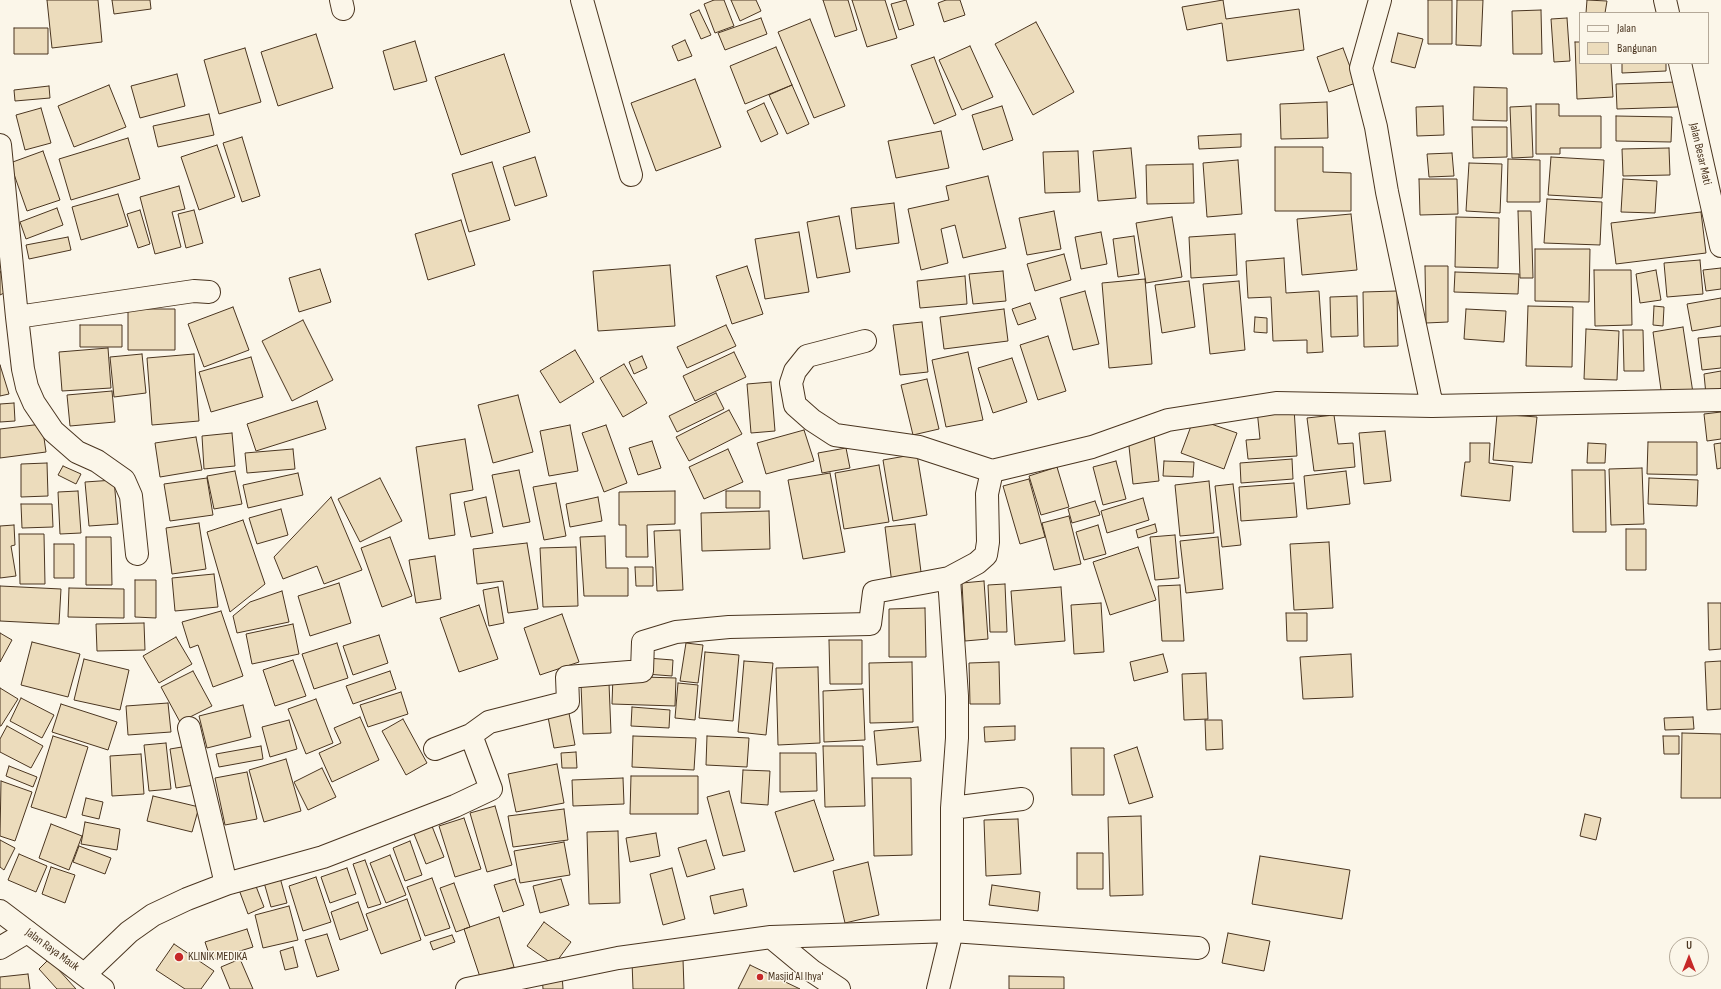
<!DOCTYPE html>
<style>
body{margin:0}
#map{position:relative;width:1721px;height:989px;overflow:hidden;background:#fbf6e9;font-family:"Sofia Sans Condensed",sans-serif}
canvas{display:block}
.legend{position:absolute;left:1579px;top:12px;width:130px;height:52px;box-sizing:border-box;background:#fbf6e9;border:1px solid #b4a999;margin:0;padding:5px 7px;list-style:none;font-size:12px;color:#4a3520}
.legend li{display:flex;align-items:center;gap:8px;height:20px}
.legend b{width:20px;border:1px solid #b4a999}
.north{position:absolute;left:1669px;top:937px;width:40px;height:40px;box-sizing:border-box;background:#fbf6e9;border:1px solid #b4a999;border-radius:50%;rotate:0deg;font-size:11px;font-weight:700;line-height:16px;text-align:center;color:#4a3520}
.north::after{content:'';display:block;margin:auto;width:14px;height:18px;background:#c62828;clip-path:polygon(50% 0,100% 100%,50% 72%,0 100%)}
</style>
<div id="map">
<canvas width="1721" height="989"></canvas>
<ul class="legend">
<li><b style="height:5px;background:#fbf6e9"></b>Jalan</li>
<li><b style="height:11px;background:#ecdcbc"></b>Bangunan</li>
</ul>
<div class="north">U</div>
</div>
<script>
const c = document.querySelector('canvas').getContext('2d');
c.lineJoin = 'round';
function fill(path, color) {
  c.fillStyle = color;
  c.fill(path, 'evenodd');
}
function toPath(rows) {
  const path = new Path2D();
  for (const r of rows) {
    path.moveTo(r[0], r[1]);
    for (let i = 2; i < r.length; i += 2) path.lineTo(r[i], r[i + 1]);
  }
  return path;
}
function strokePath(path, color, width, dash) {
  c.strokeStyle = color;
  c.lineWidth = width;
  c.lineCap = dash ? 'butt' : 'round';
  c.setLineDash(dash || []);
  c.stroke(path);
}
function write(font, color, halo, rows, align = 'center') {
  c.font = font + ' "Sofia Sans Condensed",sans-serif';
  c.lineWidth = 3;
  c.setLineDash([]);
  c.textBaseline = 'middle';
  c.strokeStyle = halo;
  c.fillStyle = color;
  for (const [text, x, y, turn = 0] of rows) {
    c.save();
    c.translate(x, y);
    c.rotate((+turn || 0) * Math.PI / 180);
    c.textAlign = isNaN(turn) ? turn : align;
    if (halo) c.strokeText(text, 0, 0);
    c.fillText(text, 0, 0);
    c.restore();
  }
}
const building = toPath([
 [47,0,98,0,102,42,52,48,47,0],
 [112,0,150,0,151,9,114,14,112,0],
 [714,0,724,0,734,26,715,33,704,4,714,0],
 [731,0,756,0,761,11,740,21,731,0],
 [823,0,848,0,857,30,835,37,823,0],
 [852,0,885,0,897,38,867,47,852,0],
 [906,0,914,25,899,30,891,4,906,0],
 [946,0,960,0,965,15,944,22,938,3,946,0],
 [1223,0,1226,19,1299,9,1304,50,1227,61,1222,23,1187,30,1182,7,1223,0],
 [1428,0,1452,0,1452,44,1428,44,1428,0],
 [1457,0,1483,0,1481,46,1456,45,1457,0],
 [1587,0,1607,1,1605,13,1586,13,1587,0],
 [699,10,711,35,701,39,690,14,699,10],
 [1541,10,1542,54,1513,54,1512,11,1541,10],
 [761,18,767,34,725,50,718,33,761,18],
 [1567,18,1570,61,1554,62,1551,19,1567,18],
 [810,19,845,106,814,118,778,32,810,19],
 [1036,22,1074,92,1033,115,995,44,1036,22],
 [14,28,48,28,48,54,14,54,14,28],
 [1398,33,1423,39,1415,68,1391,62,1398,33],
 [316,34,333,88,278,106,261,52,316,34],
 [685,40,692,56,678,61,672,46,685,40],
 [415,41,427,81,394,90,383,51,415,41],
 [1575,42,1580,42,1580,63,1611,63,1613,97,1577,99,1575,42],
 [970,46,993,97,962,110,939,60,970,46],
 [776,47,792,85,745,104,730,66,776,47],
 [245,48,261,102,219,114,204,60,245,48],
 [1343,48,1356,83,1329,92,1317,57,1343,48],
 [504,54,530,132,461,155,435,77,504,54],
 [934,57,956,115,934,124,911,65,934,57],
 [1622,63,1666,63,1666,71,1622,73,1622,63],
 [177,74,185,106,140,118,131,86,177,74],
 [695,79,721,147,656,171,631,103,695,79],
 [1677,82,1678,107,1617,109,1616,84,1677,82],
 [109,85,126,127,74,147,58,106,109,85],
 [792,85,809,124,787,134,769,95,792,85],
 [49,86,50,98,15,101,14,90,49,86],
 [1474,87,1507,88,1507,121,1473,120,1474,87],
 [1327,102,1328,138,1281,139,1280,104,1327,102],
 [764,103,778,134,761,142,747,111,764,103],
 [1536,104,1559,104,1559,116,1601,116,1601,148,1560,148,1560,154,1536,154,1536,104],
 [1002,106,1013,140,983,150,972,115,1002,106],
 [1443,106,1444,135,1417,136,1416,107,1443,106],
 [1531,106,1533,157,1512,158,1510,107,1531,106],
 [41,108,51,143,25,150,16,115,41,108],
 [209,114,214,135,158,147,153,126,209,114],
 [1616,116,1672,117,1671,142,1616,141,1616,116],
 [1472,127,1507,127,1507,157,1473,158,1472,127],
 [941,131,949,168,896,178,888,141,941,131],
 [1241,134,1241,147,1199,149,1198,136,1241,134],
 [242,137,260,196,242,202,223,143,242,137],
 [128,138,140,179,71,200,59,159,128,138],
 [217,145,235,197,199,210,181,157,217,145],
 [1275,147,1323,147,1323,172,1351,173,1351,211,1275,211,1275,147],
 [1131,148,1136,198,1098,201,1093,151,1131,148],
 [1669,148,1670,175,1623,176,1622,149,1669,148],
 [43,151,60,200,27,211,10,163,43,151],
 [1078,151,1080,192,1045,193,1043,152,1078,151],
 [1452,153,1454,176,1429,177,1427,154,1452,153],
 [535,157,547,196,515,206,503,167,535,157],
 [1551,157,1604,160,1602,198,1548,195,1551,157],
 [1508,159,1540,160,1540,202,1507,202,1508,159],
 [1238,160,1242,214,1207,217,1203,163,1238,160],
 [492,162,510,220,469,232,452,174,492,162],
 [1469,163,1502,164,1500,213,1466,211,1469,163],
 [1193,164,1194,203,1147,204,1146,165,1193,164],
 [988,176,1006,248,963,258,955,225,941,229,948,263,921,270,908,209,949,200,946,186,988,176],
 [1419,179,1457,179,1458,214,1420,215,1419,179],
 [1623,179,1657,181,1655,213,1621,212,1623,179],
 [179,186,185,209,172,212,181,247,155,254,140,197,179,186],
 [118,194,128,226,81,240,72,207,118,194],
 [1547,199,1602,202,1600,245,1544,243,1547,199],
 [894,203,899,243,856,249,851,208,894,203],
 [57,208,63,225,26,239,20,222,57,208],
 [140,210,150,244,138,248,127,214,140,210],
 [194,210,203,243,186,248,178,214,194,210],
 [1054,211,1061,249,1027,255,1019,218,1054,211],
 [1518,211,1531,211,1533,278,1520,278,1518,211],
 [1701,212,1706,253,1616,264,1611,223,1701,212],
 [1351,214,1357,270,1302,275,1297,219,1351,214],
 [839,216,850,272,817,278,807,222,839,216],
 [1172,217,1182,277,1146,283,1136,223,1172,217],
 [1456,217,1499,218,1498,268,1455,267,1456,217],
 [461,220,475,265,428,280,415,234,461,220],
 [799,232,809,292,765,299,755,239,799,232],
 [1101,232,1107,264,1081,269,1075,237,1101,232],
 [1235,234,1237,275,1191,278,1189,237,1235,234],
 [1134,236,1139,274,1118,277,1113,239,1134,236],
 [68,237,71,250,29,259,26,245,68,237],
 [1535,249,1590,249,1589,302,1535,301,1535,249],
 [1064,254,1071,280,1035,291,1027,264,1064,254],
 [1284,258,1286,293,1319,291,1323,352,1307,353,1307,340,1273,341,1271,297,1248,298,1246,261,1284,258],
 [1700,260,1703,294,1667,297,1664,263,1700,260],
 [670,265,675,326,598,331,593,271,670,265],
 [747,266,763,314,732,324,716,276,747,266],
 [1425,266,1448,266,1448,322,1426,323,1425,266],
 [1721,268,1721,289,1706,291,1703,270,1721,268],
 [320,269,331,302,299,312,289,278,320,269],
 [1594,270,1631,270,1632,325,1595,326,1594,270],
 [1656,270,1661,300,1640,303,1636,274,1656,270],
 [0,271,10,290,0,295,0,271],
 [1003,271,1006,301,973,304,969,274,1003,271],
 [1455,272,1519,274,1518,294,1454,292,1455,272],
 [965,276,967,304,920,308,917,281,965,276],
 [1145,279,1152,364,1109,368,1102,283,1145,279],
 [1189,281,1195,327,1162,333,1155,285,1189,281],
 [1239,281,1245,350,1210,354,1203,284,1239,281],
 [1085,291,1099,344,1073,350,1060,298,1085,291],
 [1397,291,1398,346,1364,347,1363,292,1397,291],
 [1357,296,1358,336,1331,337,1330,297,1357,296],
 [1721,298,1721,326,1692,331,1687,304,1721,298],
 [1030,303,1036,319,1018,325,1012,309,1030,303],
 [1528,306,1573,307,1572,367,1526,366,1528,306],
 [1654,306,1664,307,1663,326,1653,325,1654,306],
 [233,307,249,350,204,367,188,324,233,307],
 [128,309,175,309,175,350,128,350,128,309],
 [1004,309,1008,341,944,349,940,317,1004,309],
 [1466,309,1506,311,1504,342,1464,339,1466,309],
 [1255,317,1267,318,1267,333,1254,332,1255,317],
 [303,320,333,380,292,401,262,341,303,320],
 [922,322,928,372,900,375,893,325,922,322],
 [80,325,122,325,122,347,80,347,80,325],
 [726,325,736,346,687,368,677,347,726,325],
 [1683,327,1693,393,1662,397,1653,332,1683,327],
 [1586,329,1619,331,1617,380,1584,379,1586,329],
 [1623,330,1643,330,1644,371,1624,371,1623,330],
 [1048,336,1066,391,1038,400,1020,345,1048,336],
 [1721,336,1721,368,1702,370,1698,338,1721,336],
 [108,348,111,388,62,391,59,352,108,348],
 [575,350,594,382,560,403,540,371,575,350],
 [734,352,746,377,695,401,683,376,734,352],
 [968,352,983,420,946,427,932,360,968,352],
 [142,354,146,393,114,397,110,357,142,354],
 [194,354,199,421,152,425,147,358,194,354],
 [642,356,647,368,634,374,629,362,642,356],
 [251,357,263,397,211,412,199,372,251,357],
 [1012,358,1027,402,993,413,978,368,1012,358],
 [624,364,647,403,623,417,600,378,624,364],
 [0,365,9,394,0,396,0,365],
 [1721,371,1721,393,1706,395,1704,374,1721,371],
 [927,379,939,429,913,435,901,385,927,379],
 [771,382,775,431,751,433,747,384,771,382],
 [112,391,115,422,70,426,67,395,112,391],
 [716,393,724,409,677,432,669,416,716,393],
 [518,395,533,452,493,463,478,405,518,395],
 [317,401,326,429,256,451,247,424,317,401],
 [14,403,15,421,0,422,0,404,14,403],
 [1294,408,1297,456,1248,459,1246,440,1260,439,1257,410,1294,408],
 [729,410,742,434,689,461,676,437,729,410],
 [1721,412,1721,439,1707,441,1704,414,1721,412],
 [1497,414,1537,417,1532,463,1493,460,1497,414],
 [1334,415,1338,444,1353,443,1355,467,1314,471,1307,418,1334,415],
 [1194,418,1237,433,1224,469,1181,453,1194,418],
 [42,424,46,452,0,458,0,429,42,424],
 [570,425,578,471,549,476,540,431,570,425],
 [606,425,627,483,604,492,582,433,606,425],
 [804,430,814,461,766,474,757,443,804,430],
 [1385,431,1391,481,1364,484,1359,433,1385,431],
 [232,433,235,466,204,469,202,436,232,433],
 [1154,434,1159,481,1133,484,1128,437,1154,434],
 [196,437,202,470,160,477,155,443,196,437],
 [465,439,473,490,450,494,455,535,429,539,416,447,465,439],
 [652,441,661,468,638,475,629,448,652,441],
 [1648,442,1697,442,1697,475,1647,474,1648,442],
 [1470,443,1490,443,1489,463,1513,466,1510,501,1461,496,1465,462,1470,462,1470,443],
 [1588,443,1606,444,1605,463,1587,463,1588,443],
 [1721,443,1721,468,1717,469,1714,444,1721,443],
 [846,448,850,468,822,473,818,453,846,448],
 [293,449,295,469,247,473,245,453,293,449],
 [728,449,743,482,704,499,689,467,728,449],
 [917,454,927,515,893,521,883,460,917,454],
 [1292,459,1293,479,1241,483,1240,463,1292,459],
 [1116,461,1126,499,1103,505,1093,467,1116,461],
 [1164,461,1194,462,1193,477,1163,476,1164,461],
 [47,463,48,496,21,497,21,464,47,463],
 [879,465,889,522,844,529,835,473,879,465],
 [63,466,81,474,76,484,58,475,63,466],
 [1057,467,1069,507,1041,515,1029,476,1057,467],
 [1642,468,1644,524,1611,525,1609,469,1642,468],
 [519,470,530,522,503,527,492,475,519,470],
 [1572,470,1605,470,1606,532,1573,532,1572,470],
 [235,471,242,504,214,509,207,476,235,471],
 [1346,471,1350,504,1307,509,1304,476,1346,471],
 [298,473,303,495,248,508,243,485,298,473],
 [830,473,845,552,803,559,788,480,830,473],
 [207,478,213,515,170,521,164,484,207,478],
 [380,478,402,521,360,542,338,499,380,478],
 [1649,478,1698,480,1697,506,1648,504,1649,478],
 [1029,479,1045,537,1020,544,1003,486,1029,479],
 [114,480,118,524,89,526,85,482,114,480],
 [1209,481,1214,533,1180,536,1175,485,1209,481],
 [556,483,566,536,544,540,533,487,556,483],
 [1294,483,1297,517,1241,521,1239,487,1294,483],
 [1233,484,1241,545,1222,547,1215,486,1233,484],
 [78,491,81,533,60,534,58,492,78,491],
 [675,491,675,524,647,525,648,557,626,557,626,525,619,525,619,492,675,491],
 [726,491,760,491,760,508,726,508,726,491],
 [331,497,362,570,324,584,317,566,283,579,274,557,331,497],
 [486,497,493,533,471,537,464,502,486,497],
 [598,497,602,521,570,527,566,504,598,497],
 [1143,498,1149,520,1107,533,1101,511,1143,498],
 [1095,501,1100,515,1072,523,1068,509,1095,501],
 [21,504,52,504,53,527,22,528,21,504],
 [281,509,288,535,257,544,249,518,281,509],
 [769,511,770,549,702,551,701,513,769,511],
 [1069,516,1081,564,1054,570,1042,523,1069,516],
 [243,520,265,584,230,612,207,532,243,520],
 [199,523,206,569,172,574,166,528,199,523],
 [915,524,922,580,892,584,885,527,915,524],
 [1155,524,1157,532,1138,538,1136,530,1155,524],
 [14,525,15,545,11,546,16,576,0,578,0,526,14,525],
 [1098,525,1106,554,1084,560,1076,532,1098,525],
 [1626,529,1646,529,1646,570,1626,570,1626,529],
 [680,530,683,590,657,591,654,531,680,530],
 [19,534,44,534,45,584,20,584,19,534],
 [1175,535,1179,578,1155,580,1150,537,1175,535],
 [605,536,606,568,628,568,628,596,584,596,580,537,605,536],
 [86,537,111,537,112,585,86,585,86,537],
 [390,537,412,596,382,607,361,548,390,537],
 [1218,537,1223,589,1186,593,1180,541,1218,537],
 [1329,542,1333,608,1294,610,1290,544,1329,542],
 [527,543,538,609,508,613,503,581,477,584,473,549,527,543],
 [54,544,74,544,74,578,54,578,54,544],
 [576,547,578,606,543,607,540,548,576,547],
 [1138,547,1156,600,1110,615,1093,562,1138,547],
 [435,556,441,599,416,603,409,560,435,556],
 [635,567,653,567,653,586,636,586,635,567],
 [214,574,218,607,175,611,172,578,214,574],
 [135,580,156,580,156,618,135,617,135,580],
 [984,581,988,639,965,641,962,583,984,581],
 [339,583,351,623,310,636,298,596,339,583],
 [1005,584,1007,632,990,632,988,585,1005,584],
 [1180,585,1184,641,1162,641,1158,586,1180,585],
 [0,586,61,589,59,624,0,621,0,586],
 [498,587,504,623,489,626,483,590,498,587],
 [1061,587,1065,641,1015,645,1011,591,1061,587],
 [69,588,124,589,124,618,68,617,69,588],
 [282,591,289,622,237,633,233,616,250,602,282,591],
 [1101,603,1104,652,1074,654,1071,605,1101,603],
 [1708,603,1721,603,1721,649,1709,650,1708,603],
 [479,605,498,659,459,672,440,618,479,605],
 [925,608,926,657,889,657,889,609,925,608],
 [221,611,243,676,213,687,198,645,190,648,182,622,221,611],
 [1286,613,1307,613,1307,641,1287,641,1286,613],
 [562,614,579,662,540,675,524,628,562,614],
 [144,623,145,650,97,651,96,624,144,623],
 [293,624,299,654,252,664,246,634,293,624],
 [0,633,12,640,0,662,0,633],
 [379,635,388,663,353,675,343,646,379,635],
 [176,637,192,664,159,683,143,656,176,637],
 [829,640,862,640,862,684,830,684,829,640],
 [32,642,80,654,68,697,21,685,32,642],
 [337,643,348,678,314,689,302,654,337,643],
 [686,643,703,645,698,683,680,681,686,643],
 [705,652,739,655,733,721,699,718,705,652],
 [1163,654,1168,672,1134,681,1130,662,1163,654],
 [1351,654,1353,697,1303,699,1300,657,1351,654],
 [647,658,673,660,672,676,646,674,647,658],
 [84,659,129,670,120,710,74,700,84,659],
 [293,660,306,696,275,706,263,670,293,660],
 [744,661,773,663,766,735,738,732,744,661],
 [1721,661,1721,709,1707,710,1705,662,1721,661],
 [912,662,913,722,870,723,869,663,912,662],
 [999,662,1000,704,970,704,969,663,999,662],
 [818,667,820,743,778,745,776,668,818,667],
 [193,671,212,706,180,722,161,687,193,671],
 [390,671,396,689,353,704,346,686,390,671],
 [1206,673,1208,719,1184,720,1182,674,1206,673],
 [613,676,676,678,675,706,612,704,613,676],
 [609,683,611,733,583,734,581,684,609,683],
 [678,683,698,685,695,720,675,718,678,683],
 [0,688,18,699,1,726,0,726,0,688],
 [863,689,865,740,824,742,823,691,863,689],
 [401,692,408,714,368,727,360,705,401,692],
 [21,698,54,715,42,738,10,721,21,698],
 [316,699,333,743,306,754,288,709,316,699],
 [168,703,171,732,128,735,126,706,168,703],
 [61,704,117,722,108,750,52,732,61,704],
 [243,705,251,737,207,748,199,716,243,705],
 [632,707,670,710,669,728,631,726,632,707],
 [568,708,575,745,554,748,547,712,568,708],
 [360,717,379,760,332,782,319,753,341,743,334,728,360,717],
 [1693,717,1694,729,1665,730,1664,718,1693,717],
 [403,719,427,763,406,775,382,731,403,719],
 [289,720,297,749,270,757,262,727,289,720],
 [1205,720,1222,720,1223,749,1206,750,1205,720],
 [7,726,43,746,31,768,0,752,0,739,7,726],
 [1015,726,1015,740,985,742,984,727,1015,726],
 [918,727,921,761,877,765,874,731,918,727],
 [1682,733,1721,734,1721,798,1681,798,1682,733],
 [53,736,88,747,66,818,31,807,53,736],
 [633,736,696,738,694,770,632,767,633,736],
 [707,736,749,738,747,767,706,765,707,736],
 [1663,736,1679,736,1679,754,1664,754,1663,736],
 [166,743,171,789,149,791,144,745,166,743],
 [188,746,194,785,176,788,170,749,188,746],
 [261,746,263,759,219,767,216,754,261,746],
 [823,746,863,746,865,806,825,807,823,746],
 [1137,747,1153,797,1129,804,1114,755,1137,747],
 [1071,748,1104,748,1104,795,1072,795,1071,748],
 [576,752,577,768,562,768,561,753,576,752],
 [780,753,816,753,817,791,780,792,780,753],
 [141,754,144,794,112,796,110,756,141,754],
 [286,759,301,811,264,822,249,770,286,759],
 [557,764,564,803,516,812,508,774,557,764],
 [9,766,37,777,33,787,6,776,9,766],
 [322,768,336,797,308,810,294,782,322,768],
 [743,770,770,771,768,805,741,803,743,770],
 [247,772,257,819,225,825,215,778,247,772],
 [631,776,698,776,698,814,630,814,631,776],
 [623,778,624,804,573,806,572,780,623,778],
 [872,778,911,778,912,855,874,856,872,778],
 [1,781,32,792,15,841,0,836,1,781],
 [729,791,745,851,723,856,707,797,729,791],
 [153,796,199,807,192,832,147,821,153,796],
 [86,798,103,802,99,819,82,815,86,798],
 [814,800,834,860,794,872,775,812,814,800],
 [495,806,512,865,487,872,470,813,495,806],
 [564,809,568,840,513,847,508,816,564,809],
 [1585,814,1601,818,1596,840,1580,836,1585,814],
 [1141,816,1143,895,1110,896,1108,817,1141,816],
 [464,818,481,869,455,877,439,826,464,818],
 [1018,819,1021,874,986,876,984,820,1018,819],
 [430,821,444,857,426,864,412,829,430,821],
 [85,822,120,829,117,850,81,844,85,822],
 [51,824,82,836,69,870,39,858,51,824],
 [618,831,620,903,589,904,587,832,618,831],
 [656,833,660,856,630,862,626,838,656,833],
 [0,840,15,848,4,870,0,867,0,840],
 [706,840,715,869,687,877,678,848,706,840],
 [410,841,422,875,405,881,393,848,410,841],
 [564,842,570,875,520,883,514,851,564,842],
 [79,846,111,858,105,874,73,862,79,846],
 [1077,853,1103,853,1103,889,1077,889,1077,853],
 [19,854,47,866,36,892,8,880,19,854],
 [390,855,406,895,386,903,370,863,390,855],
 [1260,856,1350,870,1342,919,1252,904,1260,856],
 [365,860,381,904,368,908,353,864,365,860],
 [868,862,879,915,845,923,833,871,868,862],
 [51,867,75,875,65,903,42,894,51,867],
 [347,868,356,894,330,903,321,877,347,868],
 [672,868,685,919,663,925,650,874,672,868],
 [279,874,287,903,271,907,263,879,279,874],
 [316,877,331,922,303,931,289,886,316,877],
 [432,878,450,928,425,936,407,887,432,878],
 [515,879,524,905,503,912,494,885,515,879],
 [561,879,569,905,540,913,533,886,561,879],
 [254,881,264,907,248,914,238,887,254,881],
 [454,883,470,927,456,932,440,888,454,883],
 [992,885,1040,892,1038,911,989,905,992,885],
 [743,889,747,906,714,914,710,896,743,889],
 [407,899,421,940,381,954,366,914,407,899],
 [358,902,368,930,340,940,331,912,358,902],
 [289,906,298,940,263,948,255,915,289,906],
 [499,917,514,967,480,977,464,929,499,917],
 [544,922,571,942,554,965,527,946,544,922],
 [247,929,253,947,211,960,205,942,247,929],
 [1228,933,1270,941,1264,971,1222,963,1228,933],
 [327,934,339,970,317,977,305,940,327,934],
 [452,935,455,942,433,950,430,942,452,935],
 [174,944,214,971,201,989,185,989,156,970,174,944],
 [293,947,298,967,285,970,280,951,293,947],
 [49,959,76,989,57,989,39,969,49,959],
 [240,959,253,989,230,989,221,967,240,959],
 [683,959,684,989,633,989,632,961,683,959],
 [750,965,800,989,738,989,750,965],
 [28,974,30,989,0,989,0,977,28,974],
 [562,974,563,989,543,989,542,975,562,974],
 [1009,976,1064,977,1064,989,1009,989,1009,976]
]);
fill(building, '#ecdcbc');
strokePath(building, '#4a3520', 1);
const street = toPath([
 [341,0,343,9],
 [582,0,631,175],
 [1380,0,1361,68,1376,127,1387,192,1432,406],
 [1665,0,1668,13],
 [1680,63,1721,246],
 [0,145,17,317,23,369,27,387,34,403,53,431,77,452,97,461,124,480,131,496,137,554],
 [17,317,194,291,209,292],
 [865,341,807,356,795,371,791,383,795,405,812,420,835,435,919,447,992,471],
 [189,728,226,884],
 [471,735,489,722,568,702,567,677,642,671,643,642,676,632,729,627,870,624,874,592,949,578,977,563,986,555,988,542,987,494,992,471,1092,447,1168,420,1276,403,1432,406,1721,400],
 [952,808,1022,799],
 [771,937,812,971,839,989],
 [0,948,27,932],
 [85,974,129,932,153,915,187,899,226,884,323,857,455,806,491,789,471,735,435,749],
 [467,989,618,958,771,937,952,931,1198,948],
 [938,989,952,931,952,808,957,738,957,696,949,578]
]);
const primary = toPath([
 [0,911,103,989]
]);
strokePath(street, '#4a3520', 24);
strokePath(primary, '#4a3520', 24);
strokePath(street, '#fbf6e9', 22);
strokePath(primary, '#fbf6e9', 22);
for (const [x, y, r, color] of [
 [179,957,5,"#c62828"],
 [760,977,4,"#c62828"]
]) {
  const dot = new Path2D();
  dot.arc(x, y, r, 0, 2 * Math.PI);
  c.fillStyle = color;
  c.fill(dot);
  strokePath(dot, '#fbf6e9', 1.5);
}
write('12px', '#4a3520', '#fbf6e9', [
 ["Jalan Besar Mati",1700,154,77],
 ["Jalan Raya Mauk",52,950,36]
]);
write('12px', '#4a3520', '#fbf6e9', [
 ["KLINIK MEDIKA",188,957],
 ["Masjid Al Ihya'",768,977]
], 'left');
</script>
